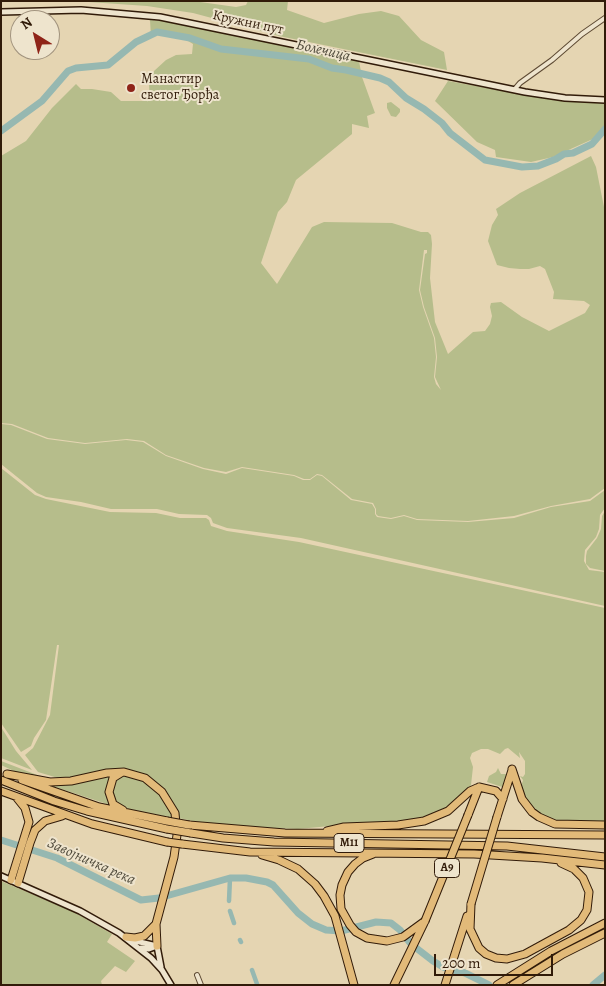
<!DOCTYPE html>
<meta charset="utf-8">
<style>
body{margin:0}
#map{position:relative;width:606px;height:986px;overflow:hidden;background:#e5d5b2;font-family:Alegreya,serif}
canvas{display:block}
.frame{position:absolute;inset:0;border:2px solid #311b09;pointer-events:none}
.north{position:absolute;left:10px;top:10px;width:50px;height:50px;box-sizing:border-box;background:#eee4cd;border:1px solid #a2947f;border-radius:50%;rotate:324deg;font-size:14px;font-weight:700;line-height:20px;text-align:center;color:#311b09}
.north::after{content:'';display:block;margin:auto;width:18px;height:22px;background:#8f2418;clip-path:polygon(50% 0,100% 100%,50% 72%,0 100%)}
.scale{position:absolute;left:434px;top:954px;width:119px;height:22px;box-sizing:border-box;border:2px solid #311b09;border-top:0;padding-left:6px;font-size:15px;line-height:18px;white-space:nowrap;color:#311b09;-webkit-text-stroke:4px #eee4cd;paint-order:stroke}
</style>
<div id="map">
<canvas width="606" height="986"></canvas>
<div class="frame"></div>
<div class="north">N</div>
<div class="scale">200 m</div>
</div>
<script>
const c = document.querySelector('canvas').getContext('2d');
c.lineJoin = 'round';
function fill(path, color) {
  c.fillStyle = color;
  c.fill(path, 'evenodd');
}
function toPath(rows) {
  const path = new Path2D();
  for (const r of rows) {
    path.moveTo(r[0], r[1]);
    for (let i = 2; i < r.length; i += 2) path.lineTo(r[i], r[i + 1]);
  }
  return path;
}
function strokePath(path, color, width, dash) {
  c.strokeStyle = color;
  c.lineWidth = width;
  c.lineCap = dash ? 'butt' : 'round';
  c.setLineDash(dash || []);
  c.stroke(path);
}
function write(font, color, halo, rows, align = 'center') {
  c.font = font + ' Alegreya,serif';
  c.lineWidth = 4;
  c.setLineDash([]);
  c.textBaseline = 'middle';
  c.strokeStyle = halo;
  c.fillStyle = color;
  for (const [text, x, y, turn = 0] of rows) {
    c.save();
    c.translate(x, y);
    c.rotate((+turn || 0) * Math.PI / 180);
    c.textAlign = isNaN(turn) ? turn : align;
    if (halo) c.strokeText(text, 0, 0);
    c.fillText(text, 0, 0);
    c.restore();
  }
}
fill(toPath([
 [74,1,193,1,236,7,246,5,248,1,288,1,287,10,324,23,359,14,381,11,399,16,421,40,444,52,447,70,279,36,193,13,147,6],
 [150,20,180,23,287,45,359,61,362,77,375,113,367,116,369,128,352,124,352,134,296,180,287,202,278,212,261,263,277,284,312,227,324,222,392,223,421,232,428,232,431,235,432,244,430,278,435,322,448,354,473,332,485,331,490,324,492,316,490,307,491,303,501,302,522,317,549,331,585,313,590,305,584,301,553,299,554,292,545,269,540,266,529,269,520,269,509,268,497,265,488,241,492,225,498,215,496,209,520,193,591,156,596,167,605,212,605,488,590,499,551,506,514,516,468,521,417,519,404,515,391,518,378,516,376,514,376,509,373,503,352,499,322,475,317,474,310,479,304,479,294,475,242,467,226,472,204,468,166,455,144,441,127,439,85,443,48,438,12,424,1,423,1,156,26,141,52,108,76,84,81,89,92,89,111,92,121,101,150,101,149,84,154,71,166,60,176,55,192,54,193,44,183,38,157,34,151,37],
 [424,250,427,250,427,253,425,254,420,290,424,307,435,338,437,357,435,377,441,390,436,384,434,377,436,357,434,338,423,307,419,290],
 [448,81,553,100,605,103,605,125,595,138,553,157,531,162,496,157,495,150,477,142,435,101],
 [391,102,400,109,400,112,396,117,391,116,387,108,387,103],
 [1,424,11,425,47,439,85,444,126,440,143,442,166,456,203,469,226,474,242,468,294,476,303,480,310,480,317,475,322,476,351,500,372,504,375,509,375,514,377,517,391,519,404,516,417,520,468,522,514,518,551,507,590,501,605,490,605,508,600,515,599,529,596,537,585,550,584,561,589,570,605,572,605,606,301,538,227,528,213,523,211,518,207,515,179,514,157,509,111,509,81,502,46,497,37,493,1,464],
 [1,468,35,495,46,499,110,512,156,513,180,518,206,518,209,520,211,526,227,531,299,542,605,608,605,823,558,822,545,817,532,808,524,796,521,787,523,780,520,776,523,777,525,774,525,761,519,752,520,758,508,748,505,749,500,754,488,749,481,749,472,753,470,758,473,767,471,785,467,791,449,808,424,819,388,823,363,823,298,829,247,827,203,823,178,818,173,803,168,795,144,775,134,771,120,769,72,778,58,778,38,772,25,755,33,748,50,715,59,645,57,645,46,720,34,738,31,746,21,752,1,723],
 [605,511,605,571,590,568,586,564,586,556,587,551,597,538,601,529,602,516],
 [1,727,16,751,32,770,1,758],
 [1,761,45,778,32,777,14,771,1,765],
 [498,768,501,774,506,774,505,783,502,787,487,782,489,776,496,772],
 [111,775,106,790,110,805,43,783,60,785],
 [127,775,136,777,155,788,168,805,173,818,119,807,115,803,111,791,113,783,120,776],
 [1,881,72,911,112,934,107,942,135,961,126,972,115,966,101,981,102,985,1,985]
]), '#b6bd8b');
strokePath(toPath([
 [229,901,230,878],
 [230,911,234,923],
 [240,940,241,942],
 [252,970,257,984]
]), '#96b8b1', 4.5);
strokePath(toPath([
 [1,131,42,101,68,71,76,68,108,65,136,42,157,32,190,38,221,49,309,59,332,68,346,70,380,78,389,82,406,98,424,109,442,123,450,133,485,160,522,167,538,166,556,159,564,154,573,153,592,144,605,129],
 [1,840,57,858,141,900,159,898,230,878,246,878,267,882,273,885,298,913,312,924,326,930,341,931,376,922,391,923,400,930,411,944,433,961,443,967,465,973,489,985],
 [593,985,605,975]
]), '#96b8b1', 7);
const street = toPath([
 [514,90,520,83,552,60,582,34,605,18],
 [197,975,201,985]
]);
const secondary = toPath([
 [1,12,81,10,160,17,525,92,565,98,605,100],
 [1,876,80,911,119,933,151,958,162,970,171,985],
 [131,940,157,946],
 [157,946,161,967],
 [141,948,149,949,157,946]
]);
const highway = toPath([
 [512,769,522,799,532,812,539,817,555,824,605,825],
 [121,773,113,778,109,792,113,804,123,810],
 [7,774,50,782,71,781,107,773,124,772,145,778,162,792,175,813,177,835,174,857,156,924,157,946],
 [1,780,54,801,87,811,167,829],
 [22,780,99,807,167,821],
 [1,791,92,824,167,842],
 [468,815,479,787],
 [497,817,512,770],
 [189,825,285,833,605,835],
 [327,831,344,827,398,825,424,821,448,811,470,791,479,787,496,791,503,799],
 [191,833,223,838,274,842,507,846,605,857],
 [182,844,250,852,474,854,542,858,605,865],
 [373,854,363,858,355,864,348,872,342,885,340,895,341,909,350,925,356,932,367,938,387,941,403,937,425,921],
 [262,855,279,860,298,869,315,884,324,896,335,916,354,985],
 [11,880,29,822,25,808,17,798],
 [18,883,30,843,35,830,45,821,62,816],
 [471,904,470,929,479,948,486,954,496,958,507,959,525,954,569,930,581,920,587,910,589,892,583,878,574,869,561,863],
 [126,937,135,938,144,936,156,924],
 [394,985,424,923],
 [445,985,467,916],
 [497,985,551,951,605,923],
 [513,985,563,954,605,933]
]);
strokePath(street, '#5e4a33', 6);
strokePath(secondary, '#311b09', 8);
strokePath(highway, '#311b09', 9);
strokePath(street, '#eee4cd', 4);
strokePath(secondary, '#eee4cd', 5);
strokePath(highway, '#e2ba79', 7);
const highwayBridge = toPath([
 [167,821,189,825],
 [167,829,191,833],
 [167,842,182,844],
 [471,904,497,817],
 [425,921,468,815]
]);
strokePath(highwayBridge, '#311b09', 9, []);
strokePath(highwayBridge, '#e2ba79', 7);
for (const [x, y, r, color] of [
 [131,88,5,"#8f2418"]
]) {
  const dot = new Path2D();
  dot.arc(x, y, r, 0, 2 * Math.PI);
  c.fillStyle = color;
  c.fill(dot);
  strokePath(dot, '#eee4cd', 2);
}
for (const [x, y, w] of [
 [349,843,30],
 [447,868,25]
]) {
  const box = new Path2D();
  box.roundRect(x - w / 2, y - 9.5, w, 19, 4);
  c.fillStyle = '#eee4cd';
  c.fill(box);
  strokePath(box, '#311b09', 1);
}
write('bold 12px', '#311b09', null, [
 ["M11",349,843],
 ["A9",447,868]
]);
write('14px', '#311b09', '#eee4cd', [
 ["Кружни пут",248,23,12]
]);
write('14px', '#311b09', '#eee4cd', [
 ["Манастир",141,80],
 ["светог Ђорђа",141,96]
], 'left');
write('italic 15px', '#4f4a3b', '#eee4cd', [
 ["Болечица",323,51,13],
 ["Завојничка река",91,862,24]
]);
</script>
